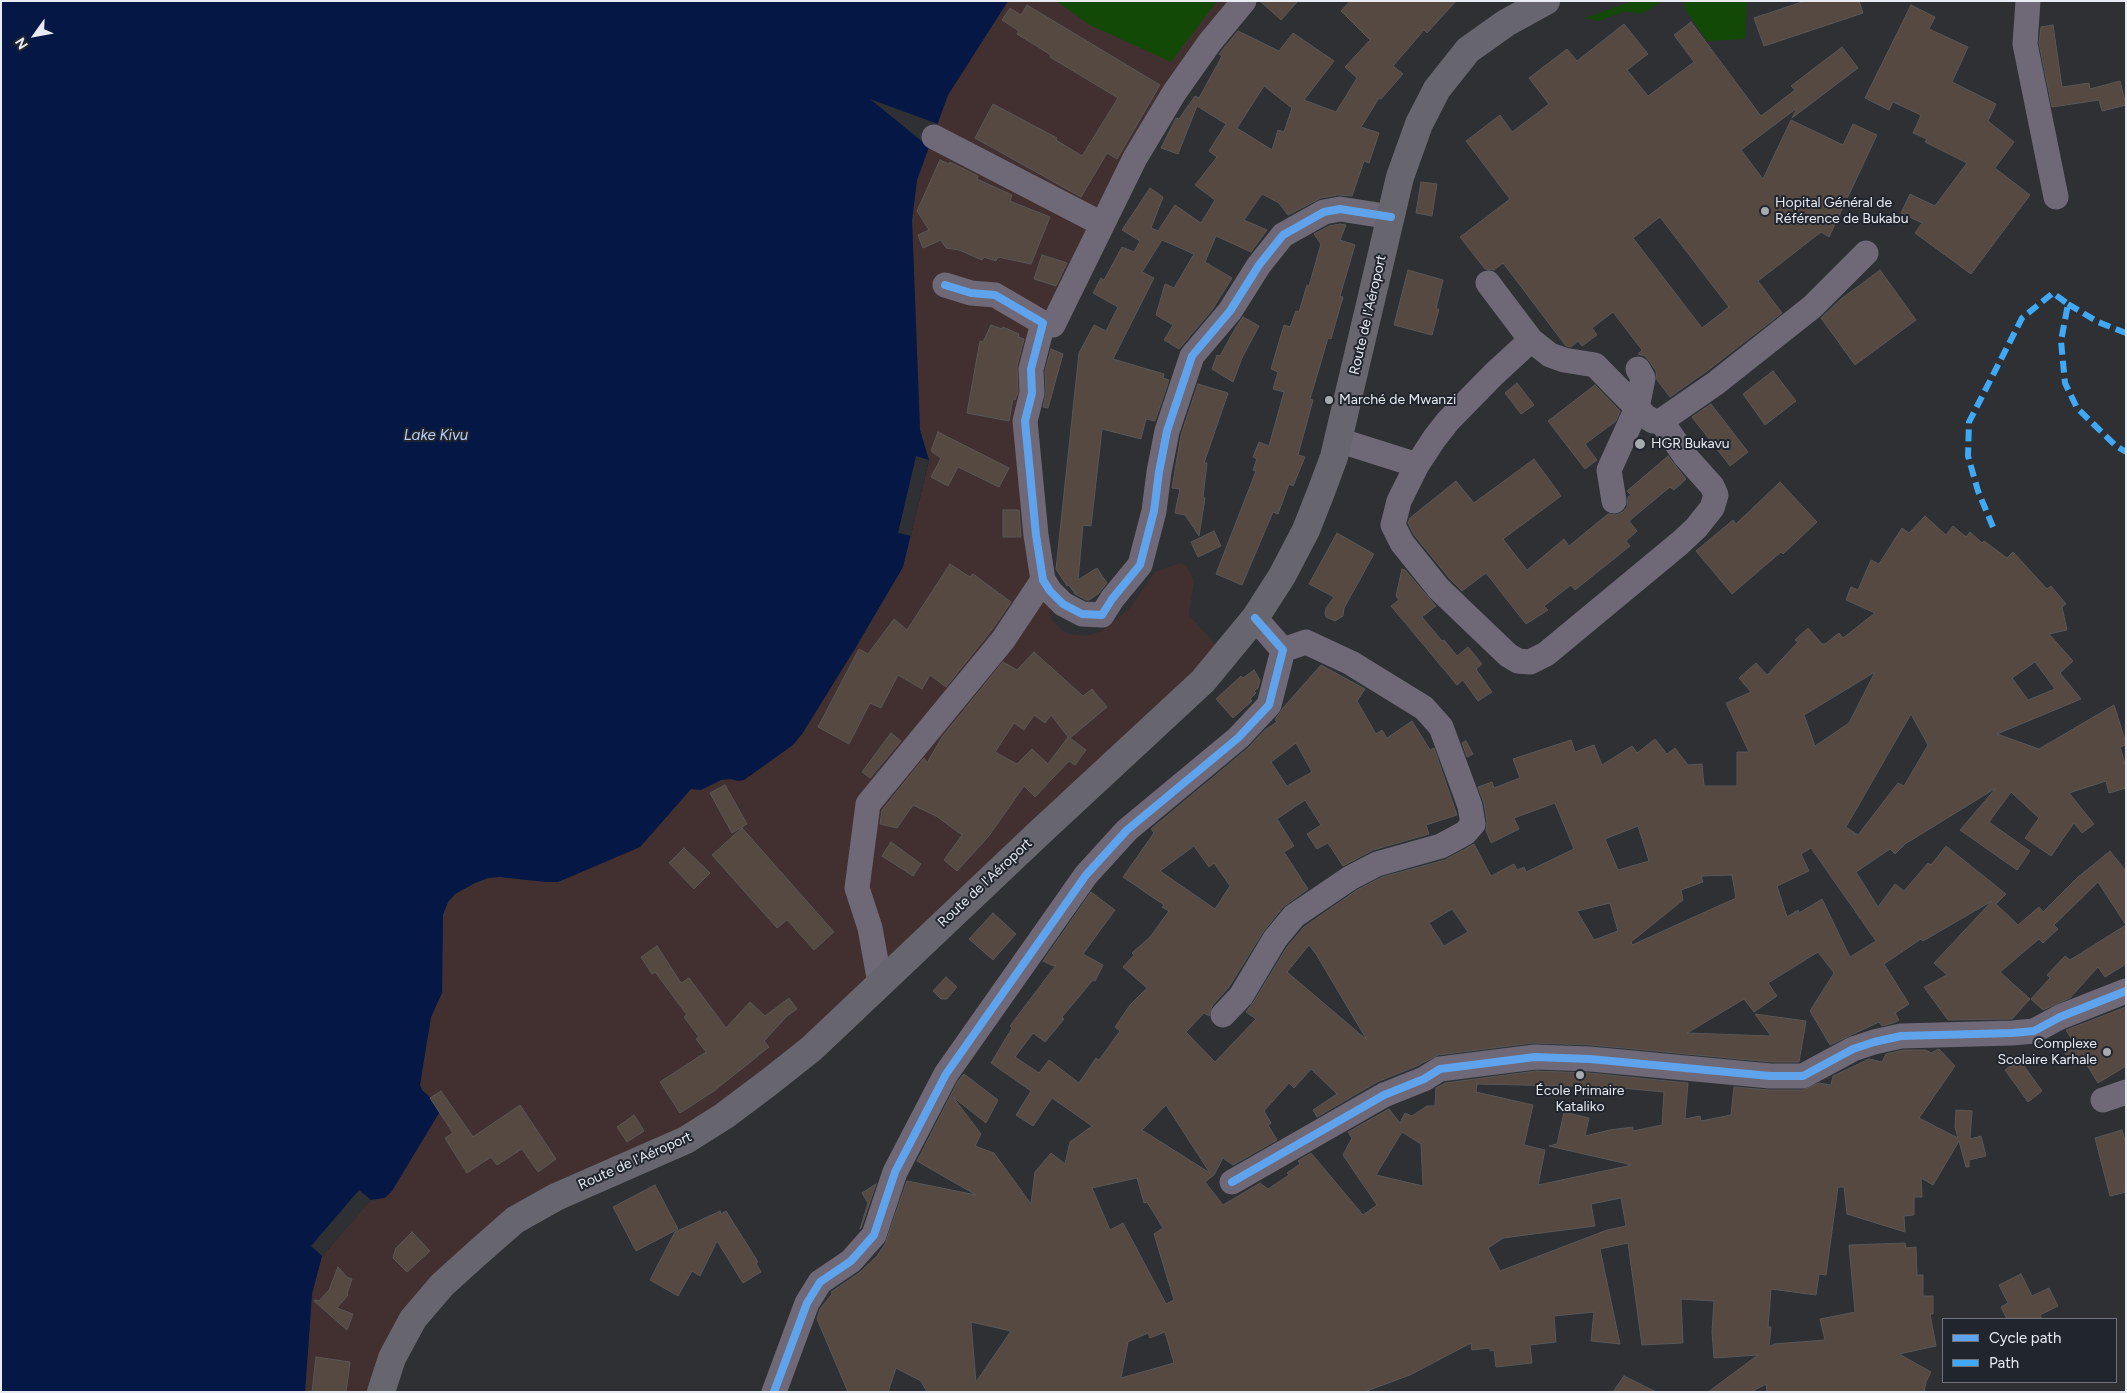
<!DOCTYPE html>
<meta charset="utf-8">
<style>
body{margin:0}
#map{position:relative;width:2127px;height:1393px;overflow:hidden;background:#2e3034;font-family:Figtree,sans-serif}
canvas{display:block}
.frame{position:absolute;inset:0;border:2px solid #e8ebf1;pointer-events:none}
.legend{position:absolute;left:1942px;top:1318px;width:175px;height:65px;box-sizing:border-box;background:#21252e;border:1px solid #71747c;margin:0;padding:6px 9px;list-style:none;font-size:15px;color:#e8ebf1}
.legend li{display:flex;align-items:center;gap:10px;height:25px}
.legend b{width:25px;border:1px solid #71747c}
.north{position:absolute;left:10px;top:10px;width:50px;height:50px;-webkit-text-stroke:4px #21252e;paint-order:stroke;rotate:238deg;font-size:14px;font-weight:700;line-height:20px;text-align:center;color:#e8ebf1}
.north::after{content:'';display:block;margin:auto;width:18px;height:22px;background:#e8ebf1;clip-path:polygon(50% 0,100% 100%,50% 72%,0 100%)}
</style>
<div id="map">
<canvas width="2127" height="1393"></canvas>
<div class="frame"></div>
<ul class="legend">
<li><b style="height:6px;background:#60a3ed"></b>Cycle path</li>
<li><b style="height:6px;background:#3fa9f5"></b>Path</li>
</ul>
<div class="north">N</div>
</div>
<script>
const c = document.querySelector('canvas').getContext('2d');
c.lineJoin = 'round';
function fill(path, color) {
  c.fillStyle = color;
  c.fill(path, 'evenodd');
}
function toPath(rows) {
  const path = new Path2D();
  for (const r of rows) {
    path.moveTo(r[0], r[1]);
    for (let i = 2; i < r.length; i += 2) path.lineTo(r[i], r[i + 1]);
  }
  return path;
}
function strokePath(path, color, width, dash) {
  c.strokeStyle = color;
  c.lineWidth = width;
  c.lineCap = dash ? 'butt' : 'round';
  c.setLineDash(dash || []);
  c.stroke(path);
}
function write(font, color, halo, rows, align = 'center') {
  c.font = font + ' Figtree,sans-serif';
  c.lineWidth = 4;
  c.setLineDash([]);
  c.textBaseline = 'middle';
  c.strokeStyle = halo;
  c.fillStyle = color;
  for (const [text, x, y, turn = 0] of rows) {
    c.save();
    c.translate(x, y);
    c.rotate((+turn || 0) * Math.PI / 180);
    c.textAlign = isNaN(turn) ? turn : align;
    if (halo) c.strokeText(text, 0, 0);
    c.fillText(text, 0, 0);
    c.restore();
  }
}
fill(toPath([
 [1008,1,1258,1,1182,98,1057,298,1042,314,1026,392,1051,619,1063,631,1070,634,1086,636,1102,631,1129,609,1155,572,1180,563,1187,566,1194,581,1189,615,1234,666,902,978,726,1129,531,1223,482,1262,432,1314,397,1371,394,1392,305,1392,312,1293,322,1256,371,1200,376,1201,419,1144,439,1113,422,1090,420,1085,431,1017,442,993,443,915,448,902,455,894,475,883,488,878,500,877,546,882,558,882,640,847,691,789,706,788,721,780,731,779,738,781,793,745,802,734,856,647,903,567,929,460,920,430,912,220,917,180,948,95]
]), '#423030');
fill(toPath([
 [1056,1,1217,1,1171,62,1090,25],
 [1633,1,1662,1,1641,14,1625,11,1599,21,1585,18],
 [1685,1,1747,1,1745,39,1707,41,1685,9]
]), '#134907');
fill(toPath([
 [1,1,1008,1,948,95,917,180,912,220,920,430,929,460,903,567,856,647,802,734,793,745,744,780,738,781,731,779,721,780,701,790,691,789,640,847,558,882,546,882,500,877,488,878,475,883,455,894,448,902,443,915,442,993,431,1017,420,1085,422,1090,434,1101,439,1113,392,1191,385,1198,370,1200,322,1256,312,1294,305,1392,1,1392]
]), '#041745');
fill(toPath([
 [870,99,938,124,929,147],
 [916,456,929,460,911,536,898,533],
 [359,1190,371,1200,322,1256,311,1246]
]), '#2e3034');
const building = toPath([
 [1260,1,1298,1,1281,20,1260,1],
 [1350,1,1456,1,1427,33,1424,30,1393,66,1403,74,1381,99,1379,98,1361,127,1379,133,1369,163,1364,161,1352,196,1338,195,1321,198,1288,215,1279,203,1262,194,1244,220,1267,230,1251,252,1216,236,1205,262,1232,278,1212,310,1179,349,1164,340,1173,325,1156,315,1165,284,1174,288,1194,254,1162,240,1142,272,1154,278,1113,359,1164,374,1163,378,1169,380,1155,421,1146,419,1141,439,1102,429,1091,526,1083,525,1078,580,1097,568,1107,583,1098,594,1089,600,1086,600,1075,594,1069,585,1067,586,1056,569,1079,353,1094,325,1106,331,1118,307,1093,293,1101,278,1104,280,1122,247,1134,252,1140,241,1122,230,1150,188,1163,197,1151,228,1158,231,1175,205,1201,223,1215,200,1195,185,1217,157,1209,151,1226,124,1197,106,1178,154,1161,148,1176,118,1179,119,1195,96,1199,98,1222,56,1219,54,1238,31,1279,51,1293,33,1334,61,1304,100,1336,112,1357,78,1345,67,1370,40,1341,11,1350,1],
 [1264,86,1292,108,1284,132,1278,130,1272,150,1237,128,1264,86],
 [1805,1,1859,1,1863,13,1764,46,1754,18,1805,1],
 [1027,5,1160,85,1117,159,1107,153,1081,197,975,138,993,104,1057,138,1056,140,1082,156,1118,98,1050,57,1051,55,1017,34,1019,31,1002,20,1010,8,1021,15,1027,5],
 [1911,5,1935,17,1929,29,1968,47,1952,82,1996,104,1988,121,2014,142,1995,168,2030,195,1971,274,1915,233,1922,223,1901,213,1910,194,1935,206,1967,163,1925,142,1927,139,1913,133,1921,115,1893,102,1889,110,1865,98,1911,5],
 [1691,22,1761,116,1795,90,1791,86,1842,47,1858,68,1792,118,1797,108,1741,150,1763,179,1791,120,1843,145,1853,124,1877,135,1829,237,1821,232,1758,281,1782,313,1707,371,1670,397,1657,380,1656,371,1650,362,1645,356,1638,354,1642,350,1613,312,1592,328,1597,335,1582,346,1578,341,1571,347,1566,346,1503,263,1494,270,1485,269,1460,237,1510,199,1466,141,1500,115,1512,132,1549,104,1529,78,1567,49,1577,61,1624,24,1648,54,1627,70,1648,96,1694,62,1674,35,1691,22],
 [1660,217,1729,307,1702,328,1633,238,1660,217],
 [2053,25,2062,87,2089,83,2090,89,2120,81,2126,105,2102,111,2099,100,2052,107,2039,43,2041,27,2053,25],
 [940,160,949,164,950,162,978,176,977,179,1012,195,1010,201,1050,217,1031,264,998,257,996,261,984,257,982,260,959,250,946,248,941,240,923,248,918,235,929,230,917,211,940,160],
 [1421,182,1437,184,1432,216,1416,213,1421,182],
 [1340,224,1346,225,1340,240,1355,245,1340,296,1343,297,1331,339,1328,338,1310,399,1313,400,1298,455,1305,457,1293,486,1289,484,1278,514,1273,512,1242,585,1216,574,1256,471,1253,470,1257,459,1253,457,1259,442,1269,446,1284,392,1273,389,1278,372,1271,369,1284,325,1290,327,1296,311,1299,312,1307,285,1309,286,1321,244,1314,234,1329,226,1340,224],
 [1042,255,1067,263,1056,286,1034,279,1042,255],
 [1408,270,1443,280,1436,309,1439,309,1432,335,1394,325,1408,270],
 [1880,270,1916,320,1855,365,1821,318,1841,299,1880,270],
 [1243,317,1259,326,1242,358,1233,382,1212,369,1217,355,1220,356,1236,327,1243,317],
 [991,325,1002,329,1003,327,1019,334,1018,337,1024,339,1017,366,1018,392,1015,400,1013,399,1009,421,967,413,980,341,983,342,991,325],
 [1051,349,1063,354,1048,408,1043,407,1046,393,1045,371,1051,349],
 [1773,371,1796,401,1765,425,1743,394,1773,371],
 [1517,383,1534,405,1521,414,1505,393,1517,383],
 [1198,384,1228,393,1204,463,1207,463,1203,497,1205,498,1199,536,1185,515,1175,513,1180,489,1172,488,1181,435,1198,384],
 [1595,385,1620,411,1616,421,1585,444,1597,460,1585,469,1548,421,1595,385],
 [1711,404,1748,452,1730,466,1692,417,1711,404],
 [938,432,1009,468,999,487,958,467,948,486,931,477,941,458,931,451,938,432],
 [1668,456,1686,479,1674,490,1670,487,1629,521,1637,531,1626,541,1630,546,1575,590,1571,585,1544,606,1548,610,1526,624,1486,573,1462,591,1450,579,1414,535,1408,523,1410,518,1456,481,1474,503,1534,459,1561,496,1503,539,1527,570,1564,539,1569,546,1608,514,1616,515,1623,512,1627,507,1628,497,1631,495,1627,491,1668,456],
 [1780,482,1817,522,1783,554,1781,552,1732,594,1696,551,1733,520,1736,524,1780,482],
 [1003,510,1019,510,1021,537,1003,537,1003,510],
 [1925,516,1946,535,1953,526,1966,537,1970,532,1982,543,1984,541,2007,558,2013,552,2047,589,2051,586,2066,604,2062,607,2067,630,2049,634,2073,661,2060,673,2081,699,1997,734,2039,749,2114,705,2126,743,2126,745,2120,747,2126,767,2126,788,2109,793,2106,781,2069,793,2094,824,2082,833,2074,823,2051,856,2025,838,2039,818,2011,792,1989,822,2030,851,2017,870,1960,830,1996,788,1905,844,1895,854,1890,849,1856,872,1878,907,1895,884,1904,891,1928,863,1931,865,1946,846,2006,894,1996,904,2018,925,2039,907,2043,912,2077,878,2110,851,2126,871,2126,964,2105,977,2098,967,2070,998,2043,1010,2031,999,2050,978,2047,975,2065,956,2070,960,2126,925,2098,882,2054,925,2058,929,2043,943,2039,939,2000,972,2030,999,2012,1019,1948,1020,1924,987,1947,975,1934,963,1992,901,1923,941,1921,939,1884,964,1909,1004,1895,1013,1899,1020,1893,1023,1882,1026,1879,1022,1830,1045,1810,1011,1834,973,1818,952,1768,983,1777,996,1754,1012,1744,999,1687,1033,1771,1036,1755,1014,1806,1021,1799,1062,1771,1062,1591,1045,1533,1043,1438,1055,1417,1066,1377,1082,1317,1117,1313,1110,1337,1094,1311,1069,1294,1088,1289,1083,1264,1111,1271,1123,1268,1125,1277,1140,1233,1165,1223,1158,1214,1175,1205,1182,1223,1205,1260,1183,1268,1189,1289,1175,1287,1173,1300,1164,1298,1161,1311,1153,1363,1215,1377,1205,1343,1155,1352,1138,1348,1132,1389,1109,1400,1123,1405,1113,1412,1116,1427,1106,1435,1106,1436,1088,1445,1083,1536,1071,1589,1073,1688,1083,1685,1119,1700,1116,1701,1121,1731,1115,1734,1087,1770,1090,1803,1090,1819,1083,1831,1085,1833,1076,1869,1059,1882,1062,1886,1054,1903,1050,1926,1050,1931,1053,1939,1049,1955,1066,1919,1118,1958,1138,1955,1127,1956,1110,1972,1111,1970,1139,1981,1136,1986,1156,1969,1160,1969,1167,1966,1167,1959,1141,1933,1185,1921,1178,1922,1197,1914,1197,1914,1215,1904,1216,1905,1232,1847,1214,1844,1187,1838,1187,1826,1275,1819,1274,1816,1295,1771,1289,1768,1327,1771,1327,1769,1347,1774,1344,1825,1340,1820,1319,1855,1312,1849,1245,1905,1243,1906,1248,1916,1247,1917,1275,1923,1275,1923,1296,1933,1296,1933,1314,1930,1314,1936,1346,1899,1354,1931,1372,1926,1382,1924,1392,1767,1392,1766,1384,1751,1392,1708,1392,1758,1355,1714,1358,1712,1332,1714,1301,1681,1299,1683,1343,1642,1345,1628,1243,1600,1249,1620,1344,1591,1341,1594,1312,1554,1316,1556,1342,1530,1345,1532,1363,1496,1367,1494,1350,1490,1351,1490,1348,1472,1350,1471,1343,1410,1375,1364,1392,927,1392,921,1381,896,1368,888,1392,848,1392,817,1319,820,1309,832,1294,831,1292,859,1273,877,1256,885,1244,907,1181,976,1195,917,1161,958,1081,964,1074,998,1100,986,1123,953,1097,981,1134,975,1146,994,1153,1031,1204,1035,1172,1051,1153,1065,1164,1070,1142,1092,1126,1052,1098,1033,1126,1016,1115,1031,1091,991,1063,1012,1028,1010,1026,1056,965,1053,966,1043,961,1091,892,1115,910,1083,954,1103,965,1095,981,1093,980,1062,1017,1064,1019,1045,1042,1033,1033,1015,1057,1039,1073,1049,1060,1079,1083,1096,1058,1099,1060,1120,1031,1115,1027,1130,1005,1147,988,1123,967,1134,955,1132,953,1150,937,1169,911,1162,907,1164,905,1123,877,1154,833,1151,829,1247,749,1265,730,1277,722,1275,720,1283,708,1321,665,1365,689,1357,701,1376,734,1382,730,1387,738,1412,721,1430,750,1434,748,1457,815,1426,825,1429,834,1373,850,1343,866,1328,843,1317,849,1307,834,1321,825,1305,800,1277,819,1294,846,1284,852,1308,889,1283,907,1263,932,1229,987,1212,1006,1209,1016,1204,1013,1186,1032,1215,1062,1256,1019,1246,1012,1253,1003,1287,947,1304,927,1357,890,1382,877,1445,860,1474,844,1491,876,1514,864,1517,870,1524,867,1526,872,1574,849,1555,803,1514,818,1519,829,1491,843,1486,830,1487,822,1484,803,1478,787,1492,782,1494,788,1520,778,1513,759,1571,740,1575,752,1594,745,1602,765,1632,746,1637,753,1655,739,1667,754,1675,748,1688,765,1702,764,1704,786,1737,786,1737,752,1749,752,1726,703,1751,692,1739,678,1756,663,1767,675,1798,642,1795,640,1808,628,1822,644,1825,644,1839,633,1843,638,1875,613,1846,600,1851,587,1858,590,1871,560,1879,564,1902,528,1909,533,1925,516],
 [2035,662,2055,689,2028,700,2012,678,2035,662],
 [1875,672,1849,723,1815,746,1804,715,1875,672],
 [1911,714,1928,745,1904,786,1898,783,1858,835,1846,827,1911,714],
 [1296,743,1312,772,1287,786,1271,762,1296,743],
 [1638,826,1649,861,1618,870,1605,839,1638,826],
 [1194,846,1209,867,1214,863,1230,886,1215,909,1160,871,1194,846],
 [1811,848,1876,941,1850,957,1822,899,1799,913,1798,910,1787,917,1777,886,1809,871,1801,854,1811,848],
 [1732,875,1736,898,1632,945,1631,942,1683,900,1681,890,1703,882,1701,876,1732,875],
 [1610,903,1618,931,1594,940,1577,911,1610,903],
 [1452,909,1468,932,1444,946,1429,923,1452,909],
 [1309,945,1316,954,1367,1040,1287,972,1309,945],
 [1477,1084,1611,1087,1664,1092,1662,1125,1633,1131,1633,1127,1610,1130,1585,1136,1589,1118,1564,1112,1557,1144,1549,1146,1632,1165,1538,1185,1545,1150,1524,1145,1533,1105,1476,1092,1477,1084],
 [1166,1105,1210,1173,1142,1130,1166,1105],
 [1402,1132,1421,1144,1423,1186,1376,1175,1402,1132],
 [1137,1178,1144,1203,1147,1202,1163,1228,1154,1234,1174,1300,1166,1304,1123,1223,1110,1230,1092,1188,1137,1178],
 [1621,1198,1626,1226,1607,1230,1500,1271,1488,1248,1503,1238,1595,1226,1591,1204,1621,1198],
 [971,1322,1011,1331,976,1382,971,1322],
 [1165,1332,1174,1363,1121,1378,1128,1342,1148,1333,1150,1338,1165,1332],
 [1214,531,1221,546,1198,557,1191,542,1214,531],
 [1337,533,1374,554,1344,608,1343,616,1335,621,1326,617,1325,613,1326,608,1334,597,1309,584,1337,533],
 [950,564,970,577,973,574,1011,602,991,631,946,687,930,675,922,689,898,675,881,708,870,703,849,744,818,727,859,649,868,654,894,619,907,630,950,564],
 [1402,569,1405,570,1436,606,1422,617,1442,641,1444,640,1457,656,1468,647,1482,664,1476,669,1492,692,1478,701,1463,680,1457,685,1391,606,1399,600,1396,596,1402,569],
 [1034,652,1083,696,1092,689,1107,707,1070,738,1086,750,1075,765,1069,761,1035,797,1024,786,988,837,957,871,944,860,962,835,936,816,913,805,897,828,880,824,882,810,924,758,927,763,942,737,1003,662,1017,670,1034,652],
 [1034,715,1045,723,1051,715,1069,738,1068,737,1048,764,1032,749,1017,764,995,752,1014,723,1024,730,1034,715],
 [1254,670,1260,680,1258,688,1254,691,1256,693,1250,699,1252,701,1233,718,1216,699,1241,676,1243,678,1254,670],
 [891,733,901,741,870,778,862,772,891,733],
 [1466,741,1473,754,1467,757,1462,743,1466,741],
 [725,785,747,824,732,833,710,793,725,785],
 [742,828,834,932,814,950,787,920,777,928,712,855,742,828],
 [891,842,921,864,913,876,882,856,891,842],
 [684,848,710,873,694,889,669,863,684,848],
 [993,913,1016,934,993,960,969,939,993,913],
 [657,946,681,983,689,978,726,1028,750,1002,765,1016,789,998,797,1009,787,1016,764,1041,769,1047,714,1091,680,1113,660,1082,706,1052,696,1039,699,1037,684,1017,687,1015,655,972,652,974,641,957,657,946],
 [946,977,957,987,947,999,941,999,933,991,946,977],
 [2126,1007,2126,1066,2098,1083,2084,1060,2073,1066,2063,1050,2074,1043,2066,1030,2126,1007],
 [2019,1059,2042,1091,2028,1102,2005,1070,2019,1059],
 [441,1091,473,1137,520,1105,556,1159,538,1172,522,1149,497,1165,491,1157,467,1173,445,1138,453,1133,430,1098,441,1091],
 [634,1115,644,1131,627,1142,617,1127,634,1115],
 [2122,1130,2126,1144,2126,1192,2110,1196,2095,1138,2122,1130],
 [876,1184,861,1228,860,1229,868,1203,862,1193,876,1184],
 [655,1185,678,1229,636,1251,613,1207,655,1185],
 [720,1211,721,1214,726,1211,758,1262,756,1263,761,1272,743,1283,717,1241,700,1276,692,1271,678,1296,650,1280,675,1232,720,1211],
 [412,1232,430,1251,407,1272,393,1258,396,1248,412,1232],
 [338,1267,347,1277,352,1279,347,1294,348,1295,337,1308,353,1314,347,1330,314,1301,315,1300,319,1301,329,1290,338,1267],
 [2021,1274,2032,1296,2049,1288,2058,1306,2040,1315,2042,1319,2007,1319,2001,1307,2008,1303,1999,1285,2021,1274],
 [316,1357,350,1362,346,1392,312,1392,316,1357],
 [1624,1376,1656,1392,1613,1392,1624,1376]
]);
fill(building, '#564942');
strokePath(building, '#585758', 1);
strokePath(toPath([
 [2028,1,2025,44,2056,197],
 [934,137,1102,224],
 [1488,283,1531,340,1494,374,1448,421,1434,439,1417,465,1399,501,1393,525,1402,543,1439,589,1508,655,1518,661,1530,662,1546,654,1680,543,1696,528,1712,508,1716,495,1712,486,1686,457,1661,421],
 [945,285,971,293,995,295,1043,323,1031,369,1032,393,1025,421,1036,535,1043,580,1050,591,1063,604,1082,614,1102,615,1112,599,1140,565,1154,511,1159,472,1167,431,1192,356,1230,311,1259,265,1283,235,1324,212,1340,209,1391,217],
 [1043,323,1053,325,1135,158,1174,93,1210,42,1244,1],
 [1531,340,1550,355,1564,360,1595,365,1645,416,1653,421,1661,421,1716,383,1812,307,1866,253],
 [1338,440,1417,465],
 [1614,501,1609,470,1637,408,1643,378,1638,369],
 [880,983,870,928,857,888,868,804,1003,640,1043,580],
 [1223,1015,1241,996,1275,939,1294,916,1350,878,1377,864,1441,846,1465,833,1473,824,1470,806,1441,727,1424,708,1351,663,1306,642,1283,650],
 [2103,1100,2126,1092],
 [1232,1182,1384,1095,1424,1079,1440,1069,1535,1057,1590,1059,1770,1076,1803,1076,1853,1049,1874,1042,1901,1036,2012,1033,2034,1031,2060,1017,2126,991],
 [774,1392,807,1303,820,1282,851,1261,874,1235,895,1172,946,1074,1086,875,1127,830,1238,738,1269,705,1283,650,1255,618]
]), '#6e6877', 25);
strokePath(toPath([
 [381,1392,392,1358,413,1319,442,1285,474,1256,515,1220,556,1197,686,1140,724,1116,768,1083,811,1049,846,1016,1037,835,1203,681,1255,618,1282,576,1306,530,1321,492,1334,457,1400,177,1419,124,1437,89,1468,50,1506,23,1546,1]
]), '#67656e', 28);
strokePath(toPath([
 [2068,304,2098,322,2126,333],
 [1993,527,1978,491,1968,456,1969,422,2022,318,2053,293,2068,304,2061,341,2065,383,2077,408,2116,446,2126,452]
]), '#3fa9f5', 6, [12, 6]);
strokePath(toPath([
 [945,285,971,293,995,295,1043,323,1031,369,1032,393,1025,421,1036,535,1043,580,1050,591,1063,604,1082,614,1102,615,1112,599,1140,565,1154,511,1159,472,1167,431,1192,356,1230,311,1259,265,1283,235,1324,212,1340,209,1391,217],
 [1232,1182,1384,1095,1424,1079,1440,1069,1535,1057,1590,1059,1770,1076,1803,1076,1853,1049,1874,1042,1901,1036,2012,1033,2034,1031,2060,1017,2126,991],
 [774,1392,807,1303,820,1282,851,1261,874,1235,895,1172,946,1074,1086,875,1127,830,1238,738,1269,705,1283,650,1255,618]
]), '#60a3ed', 8);
for (const [x, y, r, color] of [
 [1765,211,5,"#a7aaaf"],
 [1329,400,5,"#a7aaaf"],
 [1640,444,6,"#a7aaaf"],
 [2107,1052,5,"#a7aaaf"],
 [1580,1075,5,"#a7aaaf"]
]) {
  const dot = new Path2D();
  dot.arc(x, y, r, 0, 2 * Math.PI);
  c.fillStyle = color;
  c.fill(dot);
  strokePath(dot, '#21252e', 2);
}
write('14px', '#e8ebf1', '#21252e', [
 ["Hopital Général de",1775,203],
 ["Référence de Bukabu",1775,219],
 ["Marché de Mwanzi",1339,400],
 ["HGR Bukavu",1651,444],
 ["Complexe",2097,1044,"right"],
 ["Scolaire Karhale",2097,1060,"right"],
 ["École Primaire",1580,1091,"center"],
 ["Kataliko",1580,1107,"center"]
], 'left');
write('14px', '#e8ebf1', '#21252e', [
 ["Route de l'Aéroport",1368,315,-77],
 ["Route de l'Aéroport",985,883,-43],
 ["Route de l'Aéroport",635,1161,-24]
]);
write('italic 15px', '#b9d2fa', '#21252e', [
 ["Lake Kivu",436,436]
]);
</script>
